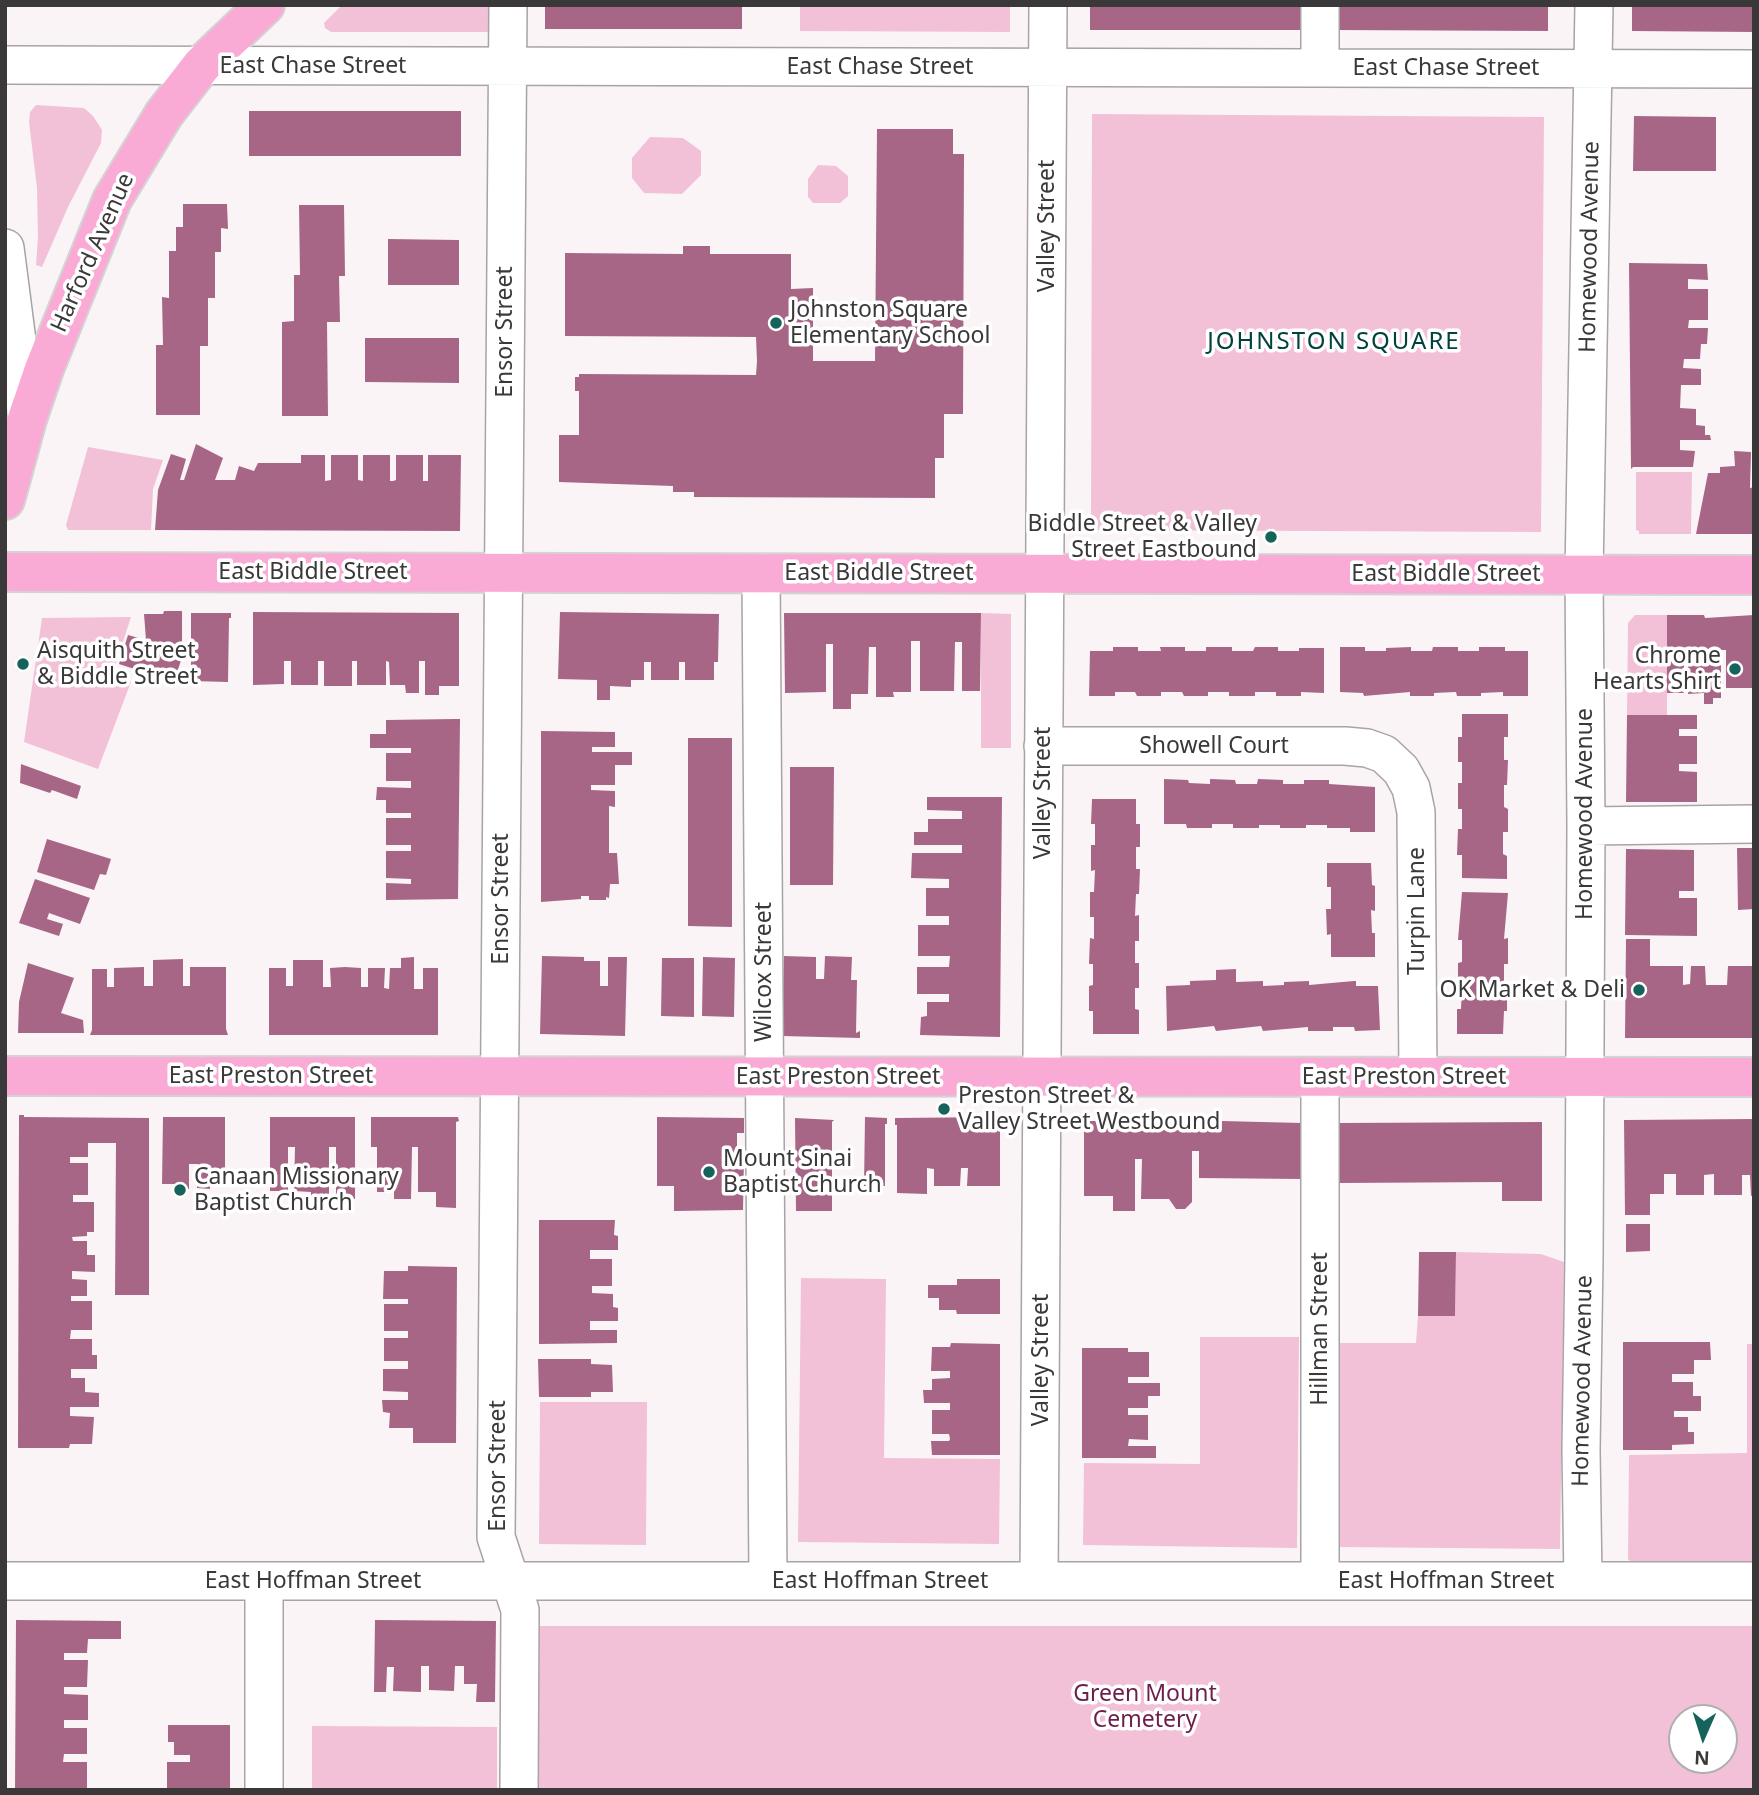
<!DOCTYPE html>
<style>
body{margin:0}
#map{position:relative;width:1759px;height:1795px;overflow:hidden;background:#faf4f7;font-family:"Noto Sans",sans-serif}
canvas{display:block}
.frame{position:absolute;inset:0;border:7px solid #3a3839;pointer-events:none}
.north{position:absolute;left:1668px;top:1704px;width:70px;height:70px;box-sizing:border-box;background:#fff;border:2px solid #b0afb0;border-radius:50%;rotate:183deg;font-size:19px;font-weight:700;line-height:28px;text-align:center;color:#3a3839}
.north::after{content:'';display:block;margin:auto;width:24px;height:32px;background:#16635c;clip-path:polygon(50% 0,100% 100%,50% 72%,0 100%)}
</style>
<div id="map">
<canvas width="1759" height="1795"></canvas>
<div class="frame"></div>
<div class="north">N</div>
</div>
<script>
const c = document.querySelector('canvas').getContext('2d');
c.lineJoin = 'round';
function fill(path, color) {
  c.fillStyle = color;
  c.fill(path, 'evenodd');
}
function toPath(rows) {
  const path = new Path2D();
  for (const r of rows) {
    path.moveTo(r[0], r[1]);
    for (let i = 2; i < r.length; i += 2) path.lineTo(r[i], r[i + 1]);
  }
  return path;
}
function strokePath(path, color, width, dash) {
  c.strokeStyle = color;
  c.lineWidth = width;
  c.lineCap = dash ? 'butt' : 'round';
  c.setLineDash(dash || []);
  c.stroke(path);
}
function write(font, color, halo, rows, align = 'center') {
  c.font = font + ' "Noto Sans",sans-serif';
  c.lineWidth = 7;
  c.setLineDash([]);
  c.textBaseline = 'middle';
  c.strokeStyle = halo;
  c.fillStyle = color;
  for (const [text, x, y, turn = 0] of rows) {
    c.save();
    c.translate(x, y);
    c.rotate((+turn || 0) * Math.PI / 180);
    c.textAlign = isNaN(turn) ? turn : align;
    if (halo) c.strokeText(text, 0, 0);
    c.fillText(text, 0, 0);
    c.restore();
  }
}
fill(toPath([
 [342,5,497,5,497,32,331,32,325,28,324,23],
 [800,5,1010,5,1010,32,800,31],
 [36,105,84,108,93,116,102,130,101,143,68,207,42,267,36,265,38,237,37,188,29,122,30,112],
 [1092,114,1544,117,1541,532,1091,530],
 [650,137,683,138,701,151,701,175,682,194,644,193,632,178,632,158],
 [818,165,836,166,848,176,848,196,840,203,813,203,808,197,808,179],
 [88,447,163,460,153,489,151,530,68,530,66,525],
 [1636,472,1692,472,1691,534,1639,534,1639,531,1636,530],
 [981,613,1011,614,1011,748,981,748],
 [1635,615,1667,615,1667,715,1627,715,1628,623],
 [131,617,115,666,118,678,131,682,98,769,24,742,42,618],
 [1456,1252,1541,1254,1564,1262,1560,1549,1337,1547,1340,1343,1416,1343,1418,1316,1455,1316],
 [801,1278,886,1279,884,1458,1000,1459,999,1544,798,1542],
 [1200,1337,1299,1337,1297,1548,1083,1545,1084,1463,1200,1464],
 [1747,1344,1754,1344,1754,1564,1632,1563,1628,1559,1629,1455,1747,1453],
 [540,1402,647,1402,646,1545,539,1544],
 [538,1626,1754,1626,1754,1790,537,1790],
 [1682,1718,1724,1718,1724,1760,1682,1760],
 [312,1726,497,1727,497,1790,312,1790]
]), '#f2c1d8');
fill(toPath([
 [545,5,742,5,742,29,545,29],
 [1090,5,1306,5,1306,30,1090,30],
 [1332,5,1548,5,1548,31,1332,30],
 [1632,5,1754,5,1754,32,1632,31],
 [249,111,461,111,461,156,249,156],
 [1634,116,1716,117,1716,171,1633,171],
 [877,129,953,129,953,154,964,154,963,414,944,414,944,458,935,458,935,498,694,497,694,492,673,492,673,486,559,482,559,435,579,435,579,391,575,391,575,377,579,377,579,374,756,375,757,361,756,337,565,336,565,253,683,254,683,246,710,246,710,254,791,254,791,289,813,288,813,361,875,361],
 [183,204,227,204,228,229,221,228,221,252,215,252,215,298,208,298,208,346,200,346,200,415,156,415,156,345,163,345,162,297,169,298,169,251,176,251,176,227,183,227],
 [299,205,344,205,345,276,339,276,340,322,327,322,328,416,282,416,282,322,294,321,294,275,300,275],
 [388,239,459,240,459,285,388,285],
 [1629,263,1707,264,1708,280,1688,279,1688,289,1708,289,1708,320,1689,320,1688,328,1708,328,1707,344,1701,344,1700,359,1684,359,1683,368,1701,369,1701,385,1681,385,1680,408,1696,409,1696,425,1705,426,1705,435,1710,435,1711,440,1680,440,1680,450,1695,451,1693,467,1633,467,1631,469],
 [365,338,459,338,459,383,365,382],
 [196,444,223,458,215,480,235,480,239,466,254,471,258,463,301,463,301,455,325,455,325,481,331,480,331,455,358,455,358,480,363,481,363,455,390,455,390,481,393,481,396,480,396,455,423,455,423,481,428,481,428,455,461,455,460,531,155,530,158,490,171,454,186,459,180,480,184,480],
 [1734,451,1751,452,1750,488,1754,487,1752,534,1696,534,1708,473,1720,473,1720,467,1735,466],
 [164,611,182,611,182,641,179,645,185,648,174,682,119,664,128,635,146,640,144,614,163,614],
 [253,612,459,613,459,686,439,686,439,695,425,695,425,661,419,661,419,693,406,693,405,685,390,685,389,662,386,661,386,685,357,685,357,661,352,661,352,686,324,686,324,661,318,661,318,685,291,685,291,661,284,661,284,684,253,685],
 [560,612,719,614,718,662,714,662,714,680,685,680,685,662,679,662,679,680,651,680,651,662,644,662,644,680,631,680,631,687,610,686,610,700,597,700,597,680,558,679],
 [191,613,231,613,231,618,229,618,228,682,191,681],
 [784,613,981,613,980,691,962,691,962,642,955,642,954,691,920,691,920,641,911,641,911,692,893,692,894,697,876,697,876,647,869,647,868,694,851,694,851,709,833,709,833,644,826,644,826,692,785,693],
 [1667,615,1704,615,1705,618,1754,615,1754,688,1726,688,1726,650,1721,650,1721,698,1713,698,1713,704,1704,704,1704,693,1688,694,1688,648,1684,647,1684,693,1667,693],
 [1113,647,1138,647,1138,651,1161,651,1160,647,1185,647,1185,651,1206,651,1206,647,1232,647,1232,651,1253,651,1255,647,1278,647,1278,651,1299,651,1299,648,1324,648,1324,693,1301,692,1301,696,1276,696,1276,692,1255,692,1255,696,1229,696,1229,692,1208,692,1208,696,1184,696,1182,692,1161,692,1161,696,1137,696,1135,692,1115,692,1115,696,1089,696,1090,651,1113,651],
 [1340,647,1365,647,1365,651,1386,651,1386,648,1411,647,1411,651,1432,651,1433,647,1458,647,1458,651,1479,651,1479,647,1505,647,1505,651,1528,651,1528,696,1503,696,1503,692,1481,693,1481,696,1457,696,1456,692,1434,693,1434,696,1410,696,1410,692,1364,696,1363,693,1340,692],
 [1462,714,1508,714,1508,737,1504,737,1504,760,1508,760,1507,785,1504,785,1504,807,1508,809,1508,832,1503,832,1503,854,1507,856,1507,879,1462,878,1462,855,1457,855,1458,829,1462,829,1462,809,1458,809,1458,783,1462,783,1462,762,1458,762,1458,737,1462,737],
 [1627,715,1697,715,1697,729,1679,729,1679,736,1697,736,1697,764,1679,764,1679,771,1697,772,1697,802,1626,802],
 [455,719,460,719,458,899,386,900,386,883,411,884,411,879,386,878,386,851,411,851,411,845,386,845,386,818,411,818,411,813,386,813,386,800,376,800,377,787,411,788,411,781,386,781,386,753,411,753,411,748,370,748,370,734,386,734,386,720],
 [541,731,615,732,615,747,592,747,592,752,632,752,632,765,615,765,615,785,591,785,591,790,615,791,615,807,609,806,609,853,617,853,619,884,610,884,609,898,606,897,606,900,589,900,589,896,581,896,581,899,541,902],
 [688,738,732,738,732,927,688,926],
 [21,764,81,786,77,799,52,790,50,793,20,783],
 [790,767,834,767,833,885,790,885],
 [1164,779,1188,780,1189,783,1210,784,1210,779,1235,780,1236,784,1257,784,1258,779,1283,780,1283,784,1304,784,1304,780,1329,780,1329,784,1375,787,1375,832,1350,832,1350,828,1327,828,1327,825,1306,825,1306,828,1280,828,1280,825,1259,825,1259,828,1233,828,1233,824,1212,824,1212,828,1187,828,1186,824,1164,824],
 [927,797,1002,797,1000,1037,920,1035,921,1017,927,1016,927,1002,949,1002,949,994,917,994,917,967,949,967,950,956,918,956,918,925,949,925,949,916,926,916,926,888,949,888,949,879,911,878,912,853,962,853,962,845,914,845,914,832,928,832,928,819,962,819,962,811,927,810],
 [1092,799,1136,799,1136,824,1140,824,1140,847,1136,847,1136,869,1140,869,1139,894,1136,894,1135,916,1139,915,1139,941,1135,941,1135,963,1139,963,1139,988,1135,988,1135,1009,1139,1010,1139,1034,1093,1034,1093,1011,1089,1011,1089,986,1093,985,1093,964,1089,964,1090,938,1094,939,1094,917,1090,917,1090,892,1094,892,1095,870,1091,871,1091,845,1095,845,1095,824,1091,824],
 [47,839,111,859,106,875,100,874,94,890,37,872],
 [1737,848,1754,848,1754,909,1738,910],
 [1626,849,1694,850,1694,891,1679,891,1679,898,1697,898,1697,936,1625,935],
 [1327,863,1371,863,1372,885,1375,886,1375,911,1371,910,1372,933,1375,933,1375,957,1331,957,1331,934,1327,935,1326,909,1331,909,1331,887,1327,887],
 [35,879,90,898,80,924,49,913,47,919,63,924,59,936,19,923],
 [1462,892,1508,893,1504,939,1508,938,1508,964,1504,964,1504,986,1507,986,1507,1011,1504,1011,1503,1034,1457,1034,1457,1009,1461,1009,1462,987,1458,987,1458,963,1462,962,1462,940,1458,940],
 [1626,939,1650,939,1650,966,1683,966,1683,985,1690,984,1691,966,1705,966,1706,985,1727,985,1728,966,1754,966,1754,1038,1625,1038],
 [542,956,584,957,584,961,600,961,600,986,608,986,608,957,627,957,625,1036,540,1034],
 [784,956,816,957,816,979,824,979,825,956,852,957,851,980,857,980,856,1033,860,1031,860,1038,782,1036],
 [414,957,414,989,423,989,423,968,438,968,438,1035,269,1035,269,968,286,968,286,986,293,986,293,960,323,960,323,987,331,987,330,968,345,967,361,968,361,987,368,987,368,968,385,968,384,988,389,989,390,968,401,968,401,958],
 [703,957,735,958,734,1017,702,1016],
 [662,958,694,958,694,1017,661,1016],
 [183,959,183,986,190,986,190,967,226,967,226,1029,228,1035,90,1035,92,1030,92,969,107,969,107,987,114,987,114,968,144,967,144,986,153,986,153,960],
 [28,963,74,978,61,1013,83,1020,84,1033,18,1033,19,1002],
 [1236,969,1236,982,1263,981,1263,986,1284,985,1284,982,1309,981,1309,985,1354,981,1356,981,1356,986,1378,986,1380,1030,1355,1031,1354,1027,1333,1027,1333,1031,1308,1031,1308,1027,1263,1031,1261,1026,1216,1031,1214,1026,1167,1031,1166,986,1190,985,1190,981,1216,980,1216,970],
 [19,1115,24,1115,24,1117,149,1118,149,1295,115,1295,116,1143,88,1143,88,1157,70,1157,70,1163,88,1163,88,1195,73,1195,73,1202,94,1202,94,1232,87,1232,87,1236,72,1237,73,1241,87,1241,87,1255,95,1255,95,1272,72,1271,72,1279,87,1280,87,1296,71,1296,71,1301,92,1301,92,1330,71,1330,70,1339,92,1339,92,1355,97,1355,97,1369,71,1369,71,1378,85,1378,85,1392,99,1393,99,1407,70,1407,70,1416,94,1417,92,1444,70,1444,69,1448,18,1448],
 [163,1117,225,1117,225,1185,210,1184,210,1189,197,1188,198,1164,189,1164,189,1189,178,1188,178,1184,162,1184],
 [270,1117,355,1117,355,1199,336,1199,336,1147,329,1147,329,1199,311,1199,311,1192,294,1191,295,1147,288,1147,288,1191,270,1191],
 [371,1117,458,1117,459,1121,456,1122,456,1208,436,1207,436,1192,418,1192,418,1147,412,1147,411,1199,394,1199,394,1192,377,1192,377,1147,371,1147],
 [657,1117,744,1118,744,1133,737,1133,737,1158,744,1158,743,1210,674,1211,674,1186,657,1186],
 [865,1117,887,1118,887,1124,885,1124,885,1186,864,1186],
 [1003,1117,1003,1125,1000,1124,1000,1186,967,1186,968,1168,961,1168,960,1186,934,1186,934,1169,927,1168,927,1194,897,1193,897,1125,895,1125,895,1118],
 [795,1118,834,1120,832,1122,832,1211,796,1211],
 [1141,1119,1302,1123,1302,1179,1199,1178,1199,1151,1192,1151,1192,1202,1185,1209,1176,1209,1169,1199,1141,1199,1142,1159,1135,1159,1135,1211,1113,1211,1113,1196,1084,1196,1084,1121,1141,1121],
 [1754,1119,1754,1195,1751,1196,1750,1175,1742,1175,1742,1195,1714,1195,1714,1174,1704,1175,1704,1195,1676,1195,1676,1174,1664,1174,1664,1194,1650,1194,1650,1215,1625,1215,1624,1120],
 [1542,1122,1542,1201,1502,1201,1502,1182,1340,1183,1339,1123],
 [539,1220,615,1220,614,1235,618,1236,618,1250,590,1250,590,1259,612,1259,612,1286,592,1286,592,1293,613,1294,613,1307,618,1308,618,1321,590,1321,590,1330,617,1330,617,1343,539,1344],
 [1626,1224,1650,1224,1650,1251,1626,1252],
 [1419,1252,1456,1252,1455,1316,1418,1316],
 [408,1266,457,1267,456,1443,413,1443,413,1428,389,1428,390,1413,383,1412,382,1400,408,1400,408,1392,383,1391,383,1369,408,1369,408,1361,384,1361,384,1338,408,1338,408,1331,384,1331,384,1304,408,1304,408,1299,383,1299,384,1271,408,1271],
 [957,1279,1000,1279,1000,1314,957,1314,956,1310,939,1310,939,1298,928,1298,928,1285,957,1285],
 [1623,1342,1710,1342,1711,1360,1694,1360,1694,1374,1672,1374,1672,1382,1693,1382,1693,1396,1701,1396,1701,1411,1674,1411,1674,1417,1688,1417,1688,1432,1694,1432,1694,1444,1672,1445,1672,1450,1623,1450],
 [951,1343,1000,1344,1000,1455,932,1455,931,1441,949,1441,950,1439,949,1434,932,1434,932,1410,950,1410,950,1403,924,1403,923,1390,932,1390,932,1379,950,1378,950,1371,931,1371,932,1347,950,1347],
 [1082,1348,1128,1348,1128,1352,1149,1352,1149,1377,1128,1377,1128,1383,1160,1383,1160,1396,1148,1396,1148,1408,1128,1408,1128,1415,1148,1415,1148,1440,1129,1439,1128,1446,1156,1446,1156,1458,1082,1458],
 [538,1359,591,1359,591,1364,612,1365,613,1392,591,1392,591,1397,539,1397],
 [16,1620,121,1621,121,1639,88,1639,87,1653,64,1653,64,1660,88,1660,87,1687,64,1687,64,1694,88,1695,88,1720,64,1720,64,1728,87,1728,87,1754,64,1754,63,1762,87,1762,87,1788,15,1790],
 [375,1620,496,1621,495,1702,476,1702,477,1684,464,1684,464,1666,455,1666,454,1691,429,1690,429,1666,421,1666,421,1692,393,1691,394,1667,387,1667,386,1692,374,1692],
 [168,1725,230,1725,230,1790,167,1788,167,1762,190,1762,190,1755,174,1755,174,1742,168,1742]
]), '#a76686');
const minor = toPath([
 [508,5,496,1537,520,1610,519,1790],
 [5,65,1754,69],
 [1320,68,1320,5],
 [5,248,27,419],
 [761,573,768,1581],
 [1043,746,1345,746,1367,748,1384,754,1401,770,1411,788,1416,812,1418,1077],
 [1586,826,1754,824],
 [1320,1077,1320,1581],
 [5,1581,1754,1581],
 [1039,1581,1048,5],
 [1583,1581,1581,1450,1584,1258,1586,826,1584,574,1594,5],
 [264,1790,264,1581]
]);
const major = toPath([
 [5,500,27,419,44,369,112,200,164,114,202,65,265,5],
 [5,572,1754,575],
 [5,1076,1754,1077]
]);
strokePath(minor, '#a8a3a5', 40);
strokePath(major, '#d4d3d3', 42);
strokePath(minor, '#fff', 37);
strokePath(major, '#faabd5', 38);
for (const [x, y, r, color] of [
 [776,323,7,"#16635c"],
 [1271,537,7,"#16635c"],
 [23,664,7,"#16635c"],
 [1735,669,7,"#16635c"],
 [1639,990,7,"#16635c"],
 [944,1109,7,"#16635c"],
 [709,1172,7,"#16635c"],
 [180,1190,7,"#16635c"]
]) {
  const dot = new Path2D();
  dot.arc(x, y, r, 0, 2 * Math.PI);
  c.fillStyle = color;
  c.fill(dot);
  strokePath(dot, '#fff', 2.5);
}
write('23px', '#3a3839', '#fff', [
 ["East Chase Street",313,66],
 ["East Chase Street",880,67],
 ["East Chase Street",1446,68],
 ["Valley Street",1047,226,-90],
 ["Homewood Avenue",1590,247,-89],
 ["Harford Avenue",93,253,-66],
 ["Ensor Street",505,332,-90],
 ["East Biddle Street",313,572],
 ["East Biddle Street",879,573],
 ["East Biddle Street",1446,574],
 ["Showell Court",1214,746],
 ["Valley Street",1043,793,-90],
 ["Homewood Avenue",1585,814,-90],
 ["Ensor Street",501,899,-90],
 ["Turpin Lane",1417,911,-90],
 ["Wilcox Street",764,972,-90],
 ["East Preston Street",271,1076],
 ["East Preston Street",838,1077],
 ["East Preston Street",1404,1077],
 ["Hillman Street",1320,1329,-90],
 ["Valley Street",1041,1360,-90],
 ["Homewood Avenue",1583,1381,-89],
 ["Ensor Street",498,1466,-90],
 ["East Hoffman Street",313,1581],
 ["East Hoffman Street",880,1581],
 ["East Hoffman Street",1446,1581]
]);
write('23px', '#3a3839', '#fff', [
 ["Johnston Square",790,310],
 ["Elementary School",790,336],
 ["Biddle Street & Valley",1257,524,"right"],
 ["Street Eastbound",1257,550,"right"],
 ["Aisquith Street",37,651],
 ["& Biddle Street",37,677],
 ["Chrome",1721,656,"right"],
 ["Hearts Shirt",1721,682,"right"],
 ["OK Market & Deli",1625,990,"right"],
 ["Preston Street &",958,1096],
 ["Valley Street Westbound",958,1122],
 ["Mount Sinai",723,1159],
 ["Baptist Church",723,1185],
 ["Canaan Missionary",194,1177],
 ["Baptist Church",194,1203]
], 'left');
write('23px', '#6d1e4c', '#fff', [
 ["Green Mount",1145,1694],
 ["Cemetery",1145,1720]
]);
c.letterSpacing = '2px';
write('24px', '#00423d', '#fff', [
 ["JOHNSTON SQUARE",1334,342]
]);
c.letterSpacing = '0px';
</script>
